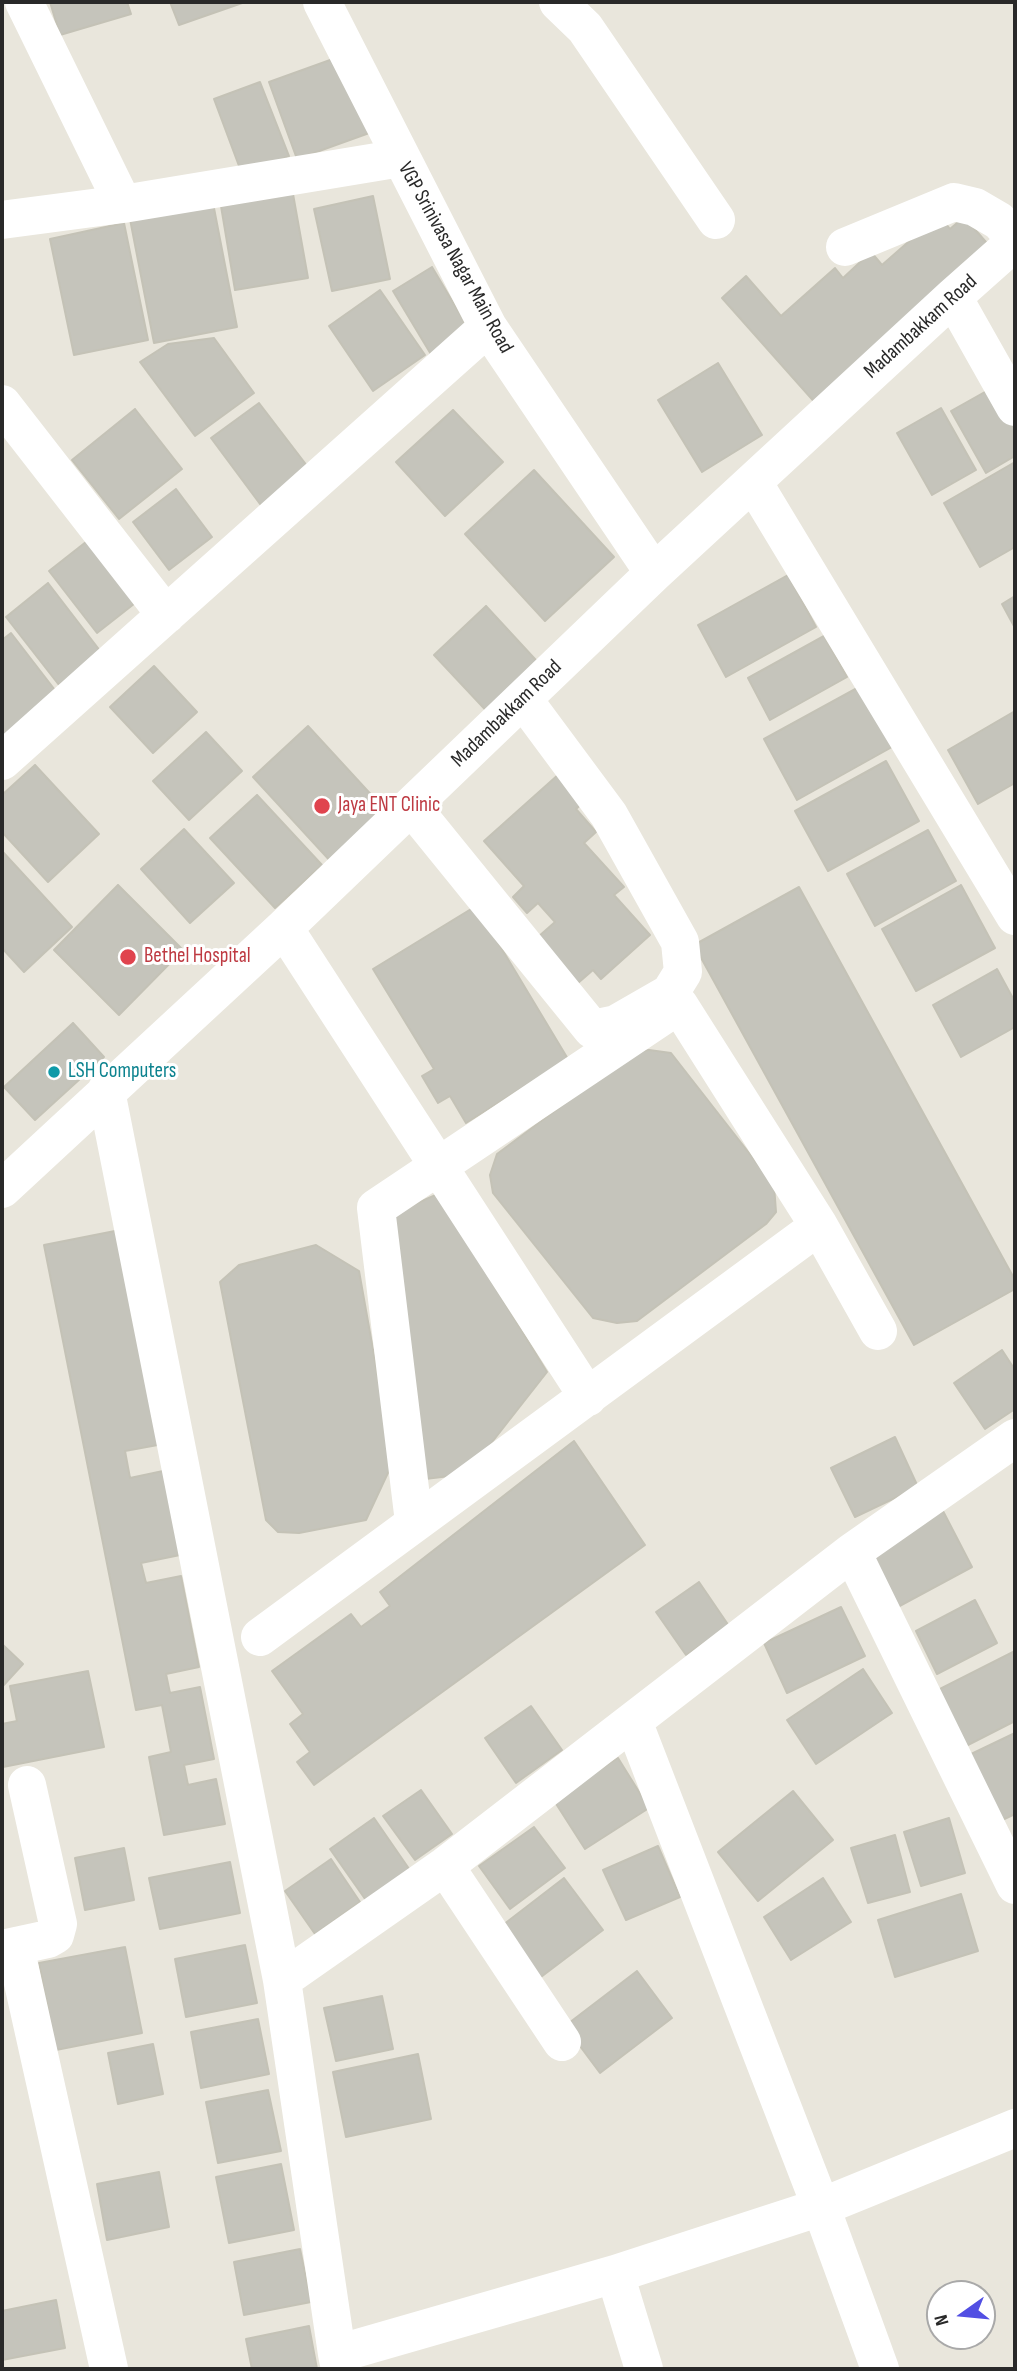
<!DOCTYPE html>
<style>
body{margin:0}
#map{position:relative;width:1017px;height:2371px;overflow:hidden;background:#e9e6dc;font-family:"Sofia Sans Condensed",sans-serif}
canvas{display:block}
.frame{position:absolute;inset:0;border:4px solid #292929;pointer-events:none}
.north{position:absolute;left:926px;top:2280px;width:70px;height:70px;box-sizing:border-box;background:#fff;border:2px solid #a9a9a9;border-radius:50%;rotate:255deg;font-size:19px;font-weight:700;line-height:28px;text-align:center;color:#292929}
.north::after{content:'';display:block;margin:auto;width:24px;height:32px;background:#524fe3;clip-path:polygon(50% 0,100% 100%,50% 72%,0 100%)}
</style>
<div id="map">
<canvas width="1017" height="2371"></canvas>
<div class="frame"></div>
<div class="north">N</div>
</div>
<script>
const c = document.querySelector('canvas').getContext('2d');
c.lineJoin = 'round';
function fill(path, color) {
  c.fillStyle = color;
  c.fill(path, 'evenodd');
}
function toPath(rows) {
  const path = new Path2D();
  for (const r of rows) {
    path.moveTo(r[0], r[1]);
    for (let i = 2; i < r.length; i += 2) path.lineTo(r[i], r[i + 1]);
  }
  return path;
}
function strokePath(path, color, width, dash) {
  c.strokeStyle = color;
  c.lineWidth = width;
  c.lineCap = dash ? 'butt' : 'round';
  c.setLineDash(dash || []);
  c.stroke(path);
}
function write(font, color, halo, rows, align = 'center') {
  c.font = font + ' "Sofia Sans Condensed",sans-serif';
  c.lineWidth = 6;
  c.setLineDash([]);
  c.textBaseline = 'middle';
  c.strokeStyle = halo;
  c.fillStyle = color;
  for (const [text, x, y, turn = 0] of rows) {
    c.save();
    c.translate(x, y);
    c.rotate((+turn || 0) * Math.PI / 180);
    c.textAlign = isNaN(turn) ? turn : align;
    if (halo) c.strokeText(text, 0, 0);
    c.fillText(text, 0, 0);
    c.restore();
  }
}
const building = toPath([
 [50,2,127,2,131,14,60,35,50,2],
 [170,2,245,2,179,25,170,2],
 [344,55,372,132,297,159,269,82,344,55],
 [260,82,289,156,242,174,214,99,260,82],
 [293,194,308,278,235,290,221,206,293,194],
 [373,196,390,279,332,291,314,209,373,196],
 [213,203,237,327,154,343,130,219,213,203],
 [939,215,950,229,964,217,993,250,818,406,722,298,746,276,781,316,835,268,843,278,871,252,882,265,939,215],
 [124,223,148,340,74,355,50,239,124,223],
 [432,267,470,331,432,356,393,291,432,267],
 [380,290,425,355,373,391,329,326,380,290],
 [214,338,254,393,195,436,140,362,168,344,214,338],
 [718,363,762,435,702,472,658,400,718,363],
 [999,384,1015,413,1015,456,986,473,951,411,999,384],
 [259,403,311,471,263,508,211,438,259,403],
 [941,408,976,470,932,495,897,433,941,408],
 [135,409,182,469,119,519,72,460,135,409],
 [453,410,503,462,445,516,396,462,453,410],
 [1015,462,1015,547,980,567,944,503,1015,462],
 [534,470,614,557,545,621,465,534,534,470],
 [176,489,212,537,169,570,133,522,176,489],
 [91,538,139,600,97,633,49,571,91,538],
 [788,575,816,627,726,677,698,625,788,575],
 [48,583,101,652,59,685,6,617,48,583],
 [1015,596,1015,628,1002,604,1015,596],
 [486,606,546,671,494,719,434,655,486,606],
 [11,633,58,694,2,738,2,640,11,633],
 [824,636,847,677,770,720,748,678,824,636],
 [154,666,197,712,153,753,110,707,154,666],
 [859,687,892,747,797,800,764,739,859,687],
 [1015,711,1015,783,978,804,948,750,1015,711],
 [308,726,388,813,333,864,253,777,308,726],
 [206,732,242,771,189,820,153,781,206,732],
 [886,761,919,821,828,871,795,811,886,761],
 [35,765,99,834,48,882,2,832,2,795,35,765],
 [559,774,584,802,576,809,596,832,584,843,624,887,614,895,650,935,601,979,593,970,570,990,538,937,555,922,538,903,527,913,513,897,524,886,484,841,559,774],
 [257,795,322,865,275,908,210,838,257,795],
 [184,829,234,883,190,923,141,869,184,829],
 [928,830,956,881,875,926,847,874,928,830],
 [2,851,72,927,24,972,2,948,2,851],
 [118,885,183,950,119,1015,54,950,118,885],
 [961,885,995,948,916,991,882,929,961,885],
 [799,887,1015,1280,1015,1289,914,1345,694,945,799,887],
 [476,906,568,1059,466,1123,450,1096,438,1103,422,1076,434,1069,373,969,476,906],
 [997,969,1015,1002,1015,1027,961,1057,933,1005,997,969],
 [73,1023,104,1057,35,1120,4,1087,73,1023],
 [649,1050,671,1053,774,1185,776,1212,766,1224,637,1321,617,1323,593,1318,493,1193,490,1175,497,1154,634,1052,649,1050],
 [438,1194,547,1372,467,1474,425,1479,390,1215,438,1194],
 [120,1230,163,1444,125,1451,130,1478,163,1471,180,1555,141,1563,146,1583,181,1576,199,1667,166,1674,170,1693,200,1687,214,1759,184,1765,188,1785,216,1779,225,1824,164,1835,149,1757,171,1752,162,1705,136,1710,44,1245,120,1230],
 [316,1245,359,1271,393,1462,366,1520,299,1533,278,1532,266,1520,220,1282,239,1265,316,1245],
 [1002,1350,1015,1370,1015,1409,985,1429,954,1383,1002,1350],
 [895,1437,918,1487,855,1517,831,1468,895,1437],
 [574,1441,645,1545,314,1785,297,1762,310,1752,290,1724,303,1714,272,1671,351,1614,361,1627,390,1606,380,1592,574,1441],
 [943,1511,972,1567,894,1609,865,1552,943,1511],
 [699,1582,729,1626,686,1655,656,1612,699,1582],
 [975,1600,997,1643,937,1674,916,1631,975,1600],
 [841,1607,865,1656,787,1693,764,1643,841,1607],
 [2,1644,23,1664,2,1687,2,1644],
 [1015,1651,1015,1721,964,1747,936,1691,1015,1651],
 [863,1669,892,1713,816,1764,787,1720,863,1669],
 [88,1671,104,1747,3,1767,2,1724,17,1721,10,1686,88,1671],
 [531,1706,562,1750,516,1783,485,1738,531,1706],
 [1015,1733,1015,1814,998,1822,967,1756,1015,1733],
 [618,1758,649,1808,585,1849,553,1799,618,1758],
 [421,1790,452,1834,415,1860,383,1816,421,1790],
 [793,1791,833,1840,758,1901,718,1852,793,1791],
 [374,1818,414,1876,370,1906,330,1849,374,1818],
 [949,1818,965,1873,921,1886,904,1832,949,1818],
 [534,1827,565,1868,510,1909,479,1866,534,1827],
 [895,1835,910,1892,868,1903,851,1848,895,1835],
 [658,1846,680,1897,626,1920,603,1870,658,1846],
 [124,1848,134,1900,85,1910,75,1858,124,1848],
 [331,1859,360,1902,315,1934,285,1891,331,1859],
 [230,1862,240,1913,160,1929,149,1878,230,1862],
 [564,1878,603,1930,537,1980,499,1928,564,1878],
 [823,1878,851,1922,791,1960,764,1917,823,1878],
 [961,1894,978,1951,895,1977,878,1920,961,1894],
 [245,1945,257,2003,186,2017,175,1959,245,1945],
 [125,1947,142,2033,56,2050,39,1963,125,1947],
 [637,1971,672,2018,600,2073,565,2026,637,1971],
 [382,1996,393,2049,336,2061,324,2008,382,1996],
 [258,2019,269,2074,201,2088,191,2032,258,2019],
 [153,2044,163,2094,118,2104,108,2053,153,2044],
 [418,2054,431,2119,346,2137,333,2072,418,2054],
 [268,2090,281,2151,218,2163,206,2102,268,2090],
 [281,2164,294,2230,229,2243,216,2177,281,2164],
 [159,2172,169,2227,107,2240,97,2184,159,2172],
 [300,2249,311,2302,244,2315,234,2262,300,2249],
 [56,2300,65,2348,2,2360,2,2311,56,2300],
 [309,2326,317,2369,252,2369,246,2339,309,2326]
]);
fill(building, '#c5c4bb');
strokePath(building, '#c4c2b6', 2);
strokePath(toPath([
 [24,2,123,204],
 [322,2,488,327,654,573],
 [558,2,585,28,716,220],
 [2,220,123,204,401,158],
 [845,247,954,202,975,207,999,221,1015,239],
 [953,297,1015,407],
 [2,404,166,615],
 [753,482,1015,916],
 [2,761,488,327],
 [411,806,592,1029,616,1024,670,993,683,972,680,942,609,815,523,699],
 [284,928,588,1397],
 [106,1091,282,1980,337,2354],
 [2,1189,284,928,654,573,953,297,1015,242],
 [819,1226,878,1331],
 [852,1552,1015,1885],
 [260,1637,819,1226,679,1005,376,1208,414,1522],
 [633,1721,821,2207,880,2369],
 [445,1866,562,2042],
 [15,1947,109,2369],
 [2,1949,48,1939,55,1935,58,1924,27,1785],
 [282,1980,445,1866,852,1552,1015,1438],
 [615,2274,644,2369],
 [340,2369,337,2354,615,2274,821,2207,1015,2128]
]), '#fff', 38);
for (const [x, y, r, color] of [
 [322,806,9,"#e0444e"],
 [128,957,9,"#e0444e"],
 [54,1072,7,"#0f9aa8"]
]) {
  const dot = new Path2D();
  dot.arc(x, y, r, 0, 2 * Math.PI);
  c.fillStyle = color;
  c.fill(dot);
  strokePath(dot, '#fff', 2.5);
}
write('21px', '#292929', '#fff', [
 ["VGP Srinivasa Nagar Main Road",455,258,61],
 ["Madambakkam Road",921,327,-42],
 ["Madambakkam Road",507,714,-44]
]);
write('21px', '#be3a42', '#fff', [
 ["Jaya ENT Clinic",338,806],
 ["Bethel Hospital",144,957]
], 'left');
write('21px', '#0d838f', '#fff', [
 ["LSH Computers",68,1072]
], 'left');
</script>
